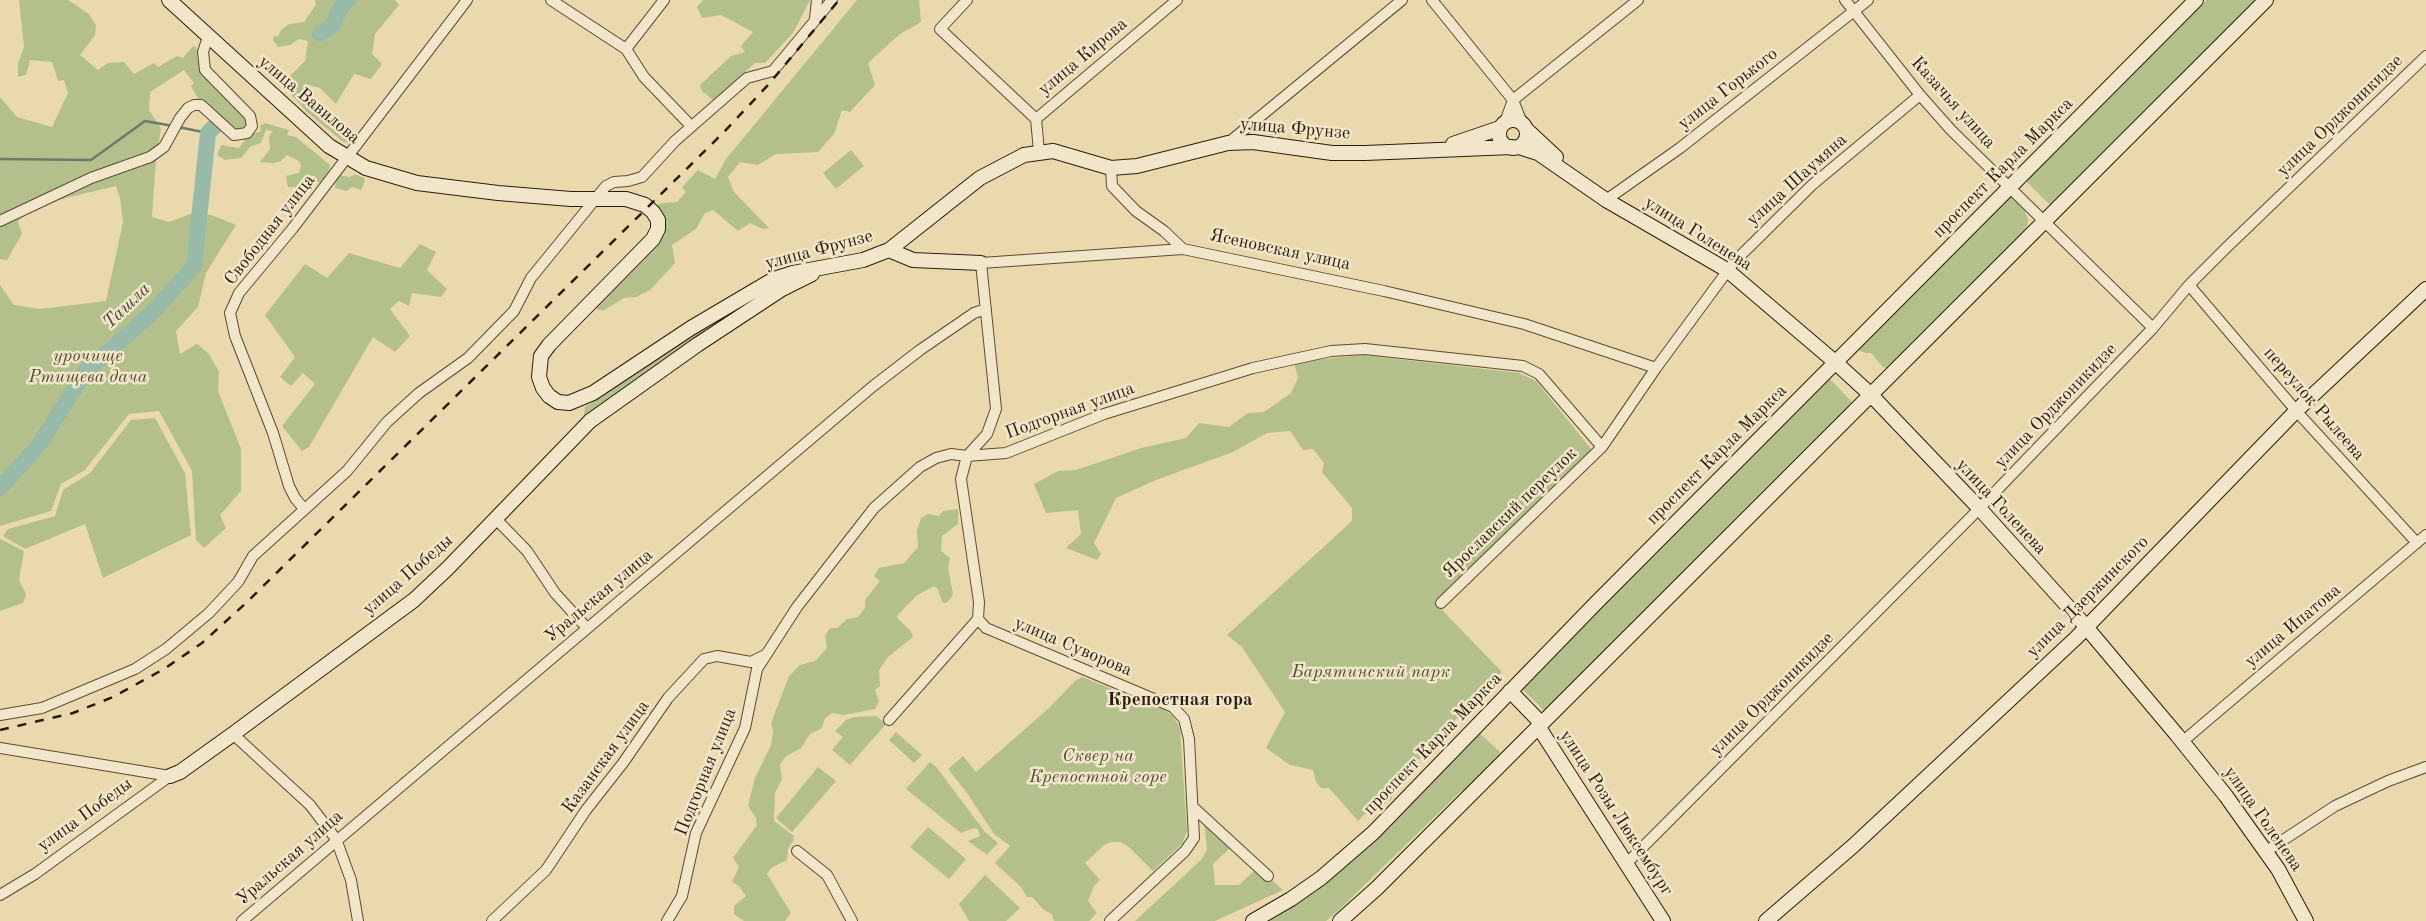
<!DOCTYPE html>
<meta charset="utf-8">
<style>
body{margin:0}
canvas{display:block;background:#ead9ac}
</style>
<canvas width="2426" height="921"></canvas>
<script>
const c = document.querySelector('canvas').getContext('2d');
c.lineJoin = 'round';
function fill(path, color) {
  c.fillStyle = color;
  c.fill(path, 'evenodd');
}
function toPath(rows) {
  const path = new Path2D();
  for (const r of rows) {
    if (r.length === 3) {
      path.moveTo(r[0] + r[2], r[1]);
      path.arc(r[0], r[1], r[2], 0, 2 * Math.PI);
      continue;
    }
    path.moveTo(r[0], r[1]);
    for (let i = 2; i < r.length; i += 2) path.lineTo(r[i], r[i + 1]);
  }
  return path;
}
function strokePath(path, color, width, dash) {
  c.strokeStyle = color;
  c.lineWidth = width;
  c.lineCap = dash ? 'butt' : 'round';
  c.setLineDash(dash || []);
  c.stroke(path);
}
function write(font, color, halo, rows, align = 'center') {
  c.font = font + ' "Old Standard TT",serif';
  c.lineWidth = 5;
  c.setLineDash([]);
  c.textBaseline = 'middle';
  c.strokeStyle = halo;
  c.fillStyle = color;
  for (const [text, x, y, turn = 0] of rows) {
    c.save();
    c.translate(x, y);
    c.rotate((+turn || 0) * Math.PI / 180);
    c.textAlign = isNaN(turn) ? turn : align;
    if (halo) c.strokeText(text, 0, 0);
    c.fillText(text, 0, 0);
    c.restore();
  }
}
fill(toPath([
 [19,0,68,0,89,14,96,25,95,35,80,55,98,70,108,63,124,62,134,74,154,63,158,67,177,56,183,58,193,46,196,47,199,70,241,111,248,125,244,129,238,130,199,100,191,86,194,83,184,70,150,92,149,110,161,129,156,160,152,217,169,222,190,214,211,215,236,225,206,273,198,307,176,331,180,354,197,344,209,354,219,372,218,391,241,449,241,491,220,515,226,528,204,548,196,540,192,471,159,411,129,414,85,470,61,484,51,511,0,526,0,285,14,305,40,309,106,301,123,222,120,198,116,186,66,198,33,208,18,221,22,234,7,260,0,259,0,97,17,117,52,127,68,93,64,80,58,81,52,62,30,60,26,75,18,77,18,63,24,47],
 [315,0,395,0,399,5,375,34,372,54,382,64,371,79,354,74,336,104,320,88,309,85,308,94,335,120,352,133,354,140,348,143,342,141,307,112,287,90,284,82,305,61,308,41,299,39,290,45,278,47,273,40,274,36,278,36,281,30,289,24,304,22,316,5],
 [703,0,810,0,793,33,765,63,755,63,714,101,702,91,700,85,731,56,745,52,741,46,753,32,721,15,702,18,697,7],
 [857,0,919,0,921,22,900,34,868,63,875,85,850,112,842,110,834,134,818,152,776,154,758,165,740,162,728,177,734,192,769,228,763,229,750,223,738,231,713,210,705,213,696,229,672,245,675,263,650,290,636,297,624,298,603,311,592,308,655,240,655,206,662,203,677,202,686,192,682,187,698,170,715,179,726,159],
 [2207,0,2258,0,2051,206,2026,181],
 [265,123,289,130,287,135,296,137,330,165,328,174,319,183,307,175,296,187,288,187,286,176,299,173,301,166,299,161,287,155,281,161,273,163,260,162,270,149,269,136,273,131,266,130,261,143,251,146,241,158,225,160,217,155,221,145,239,148,248,136,261,131,260,126],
 [851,150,864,166,836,189,823,173],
 [355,174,364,178,365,181,361,190,352,187,347,191,335,188,336,179,339,175,350,177],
 [2006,194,2022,198,2024,209,2028,219,2027,229,1889,370,1883,367,1871,353,1865,353,1856,349],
 [420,244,436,252,427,270,447,289,441,297,412,293,409,306,399,301,390,309,410,336,395,352,373,337,309,447,302,451,282,426,315,384,303,373,291,386,280,377,295,357,265,315,305,264,327,278,349,253,400,268],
 [780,282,583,419,585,407,695,333],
 [1363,355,1519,373,1536,381,1592,450,1461,576,1460,582,1442,610,1502,672,1446,730,1444,737,1404,773,1405,776,1396,785,1391,800,1382,805,1376,803,1358,821,1329,788,1321,788,1316,782,1313,770,1290,765,1266,748,1285,712,1242,647,1227,635,1352,521,1352,508,1322,472,1324,463,1313,449,1303,450,1290,431,1267,433,1233,452,1156,480,1116,498,1094,543,1101,554,1097,560,1066,548,1081,534,1078,510,1046,513,1034,484,1058,471,1076,470,1141,448,1186,438,1199,423,1229,427,1248,413,1264,412,1291,393,1298,378,1294,362],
 [1828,377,1853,403,1789,466,1788,470,1545,711,1519,686],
 [155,418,185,473,191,535,103,578,85,524,25,549,3,536,8,529,55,516,63,490,90,473,131,420],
 [958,509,958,524,942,536,941,551,950,558,948,568,953,594,951,598,946,603,942,602,938,589,934,586,916,596,897,616,898,619,911,631,913,637,888,657,879,670,880,686,875,690,879,701,875,709,844,715,832,713,825,718,822,728,810,734,801,748,785,757,780,765,782,779,775,793,774,821,794,836,793,841,788,849,787,860,771,868,767,874,791,913,785,921,744,921,734,914,734,906,746,896,739,886,732,882,739,867,733,858,757,825,756,818,748,806,755,778,771,745,773,730,771,723,789,676,800,665,815,661,827,648,825,636,830,628,837,628,847,619,858,617,865,608,865,600,880,581,874,576,879,568,904,563,918,547,917,530,921,518,928,514,939,516,943,511],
 [0,539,24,551,19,580,26,594,23,603,0,611],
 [1082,677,1163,709,1173,716,1180,728,1187,831,1182,844,1153,871,1130,848,1121,842,1111,842,1104,845,1085,863,1100,880,1094,886,1088,901,1097,913,1089,921,1054,921,1052,914,1044,910,1032,897,1027,897,1021,887,995,863,1010,846,994,834,967,793,948,769,963,756,976,772,1049,708,1075,681],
 [876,716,886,724,850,765,832,750,843,737,835,731,846,720,854,717],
 [1476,730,1500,752,1497,759,1469,789,1460,792,1340,909,1326,921,1261,921,1280,911],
 [896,732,922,755,914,763,889,740],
 [930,762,937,768,985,832,998,843,987,855,968,841,980,836,978,829,974,828,961,833,906,789],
 [818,767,836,781,792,832,776,818],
 [1204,821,1231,847,1213,864,1215,885,1239,885,1258,867,1283,890,1215,921,1135,921,1202,859,1207,849],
 [928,827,966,859,949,879,910,847],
 [985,875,1020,908,1006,921,969,921,959,904]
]), '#b4c08c');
strokePath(toPath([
 [178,127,208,133],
 [0,159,91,160,145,121,173,126]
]), '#6d7a6a', 2.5);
strokePath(toPath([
 [320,34,333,25,339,10,348,0],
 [0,488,39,445,85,372,153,312,194,266,208,133,214,127]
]), '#98baa8', 16);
const street = toPath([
 [551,0,626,49,644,77,691,126],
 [967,0,940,29,1036,119],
 [1432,0,1513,100,1522,123],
 [1845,0,1920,95,1951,130,2153,328],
 [815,19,817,0],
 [626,49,664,0],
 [1513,100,1638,0],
 [1505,122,1513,100],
 [1228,143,1402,0],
 [1039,151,1036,119,1177,0],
 [1111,168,1112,186,1136,211,1164,231,1183,249],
 [1606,200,1680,148,1868,0],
 [0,221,91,178,150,157,164,147,180,118,188,108,194,105,201,105,234,135,247,133,252,126,250,116,205,70,203,52,208,37],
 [2189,285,2299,414,2417,543],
 [304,509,295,498,289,486,273,433,235,336,230,313,239,293,293,228,467,0],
 [496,519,527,551,555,593,586,627],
 [1441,603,1602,447,1656,368,1734,262,1812,185,1920,95],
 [978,619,979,602,961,479,967,456,987,434,996,409,981,263,1183,249,1384,291,1524,324,1656,368],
 [978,619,986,628,1173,707,1184,719,1189,739,1194,838,1185,851,1110,921],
 [0,715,42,708,135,669,166,649,209,613,238,582,253,556,347,471,387,422,419,393,468,358,514,311,531,278,606,186,614,182,628,181,642,177,675,141,747,78,773,71,832,0],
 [889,720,978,619],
 [233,734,310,805,336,839,351,880,358,921],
 [2182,742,2426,535],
 [0,748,170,776],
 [1194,808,1268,876],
 [797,851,827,875,852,921],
 [2265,852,2335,806,2388,781,2426,767],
 [1626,864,1971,517,2153,328,2189,285,2227,247,2426,56],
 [0,895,35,874,170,776],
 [242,921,872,387,920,350,974,313,986,309],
 [492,921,546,870,586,810,623,763,668,698,704,659,717,656,751,662,765,655],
 [667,921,682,896,696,833,745,728,757,669,797,607,874,508,920,467,936,458,951,454,967,456,1006,453,1104,414,1253,368,1331,351,1365,349,1523,366,1539,374,1602,447]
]);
const secondary = toPath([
 [169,0,329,146,366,168,417,183,498,193,571,199,626,199,645,205,653,212,658,220,658,229,653,239,549,345,541,356,539,377,543,388,549,396,558,402,569,403,593,393,691,328,774,279,793,273,863,260,889,250,980,178,1024,155,1053,151,1111,168,1137,166,1228,143,1253,142,1332,153,1365,153,1512,147],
 [1513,134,14],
 [1526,129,1556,157],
 [1453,144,1500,128],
 [1519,147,1538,153,1606,200,1727,270,1835,362,1871,395,1979,508,2081,621,2177,735,2226,796,2278,869,2306,921],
 [889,250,913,260,981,263],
 [1510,691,1541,723],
 [1538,726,1663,921],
 [170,776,180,772,233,734,414,600,448,568,590,421,697,345,782,289,812,274],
 [1253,921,1291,899,1321,878,1373,833,1596,603,2196,0],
 [1340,921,1377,888,2266,0],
 [1766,921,1853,846,2076,638,2296,411,2426,289]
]);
strokePath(street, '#5c4a34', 12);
strokePath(secondary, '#2c1b0c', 16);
strokePath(street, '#f1e6c9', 10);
strokePath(secondary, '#f1e6c9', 14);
strokePath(toPath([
 [0,730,73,713,113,697,164,669,202,643,246,603,723,133,769,84,839,0]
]), '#2c1b0c', 2.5, [9, 9]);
write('18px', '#2c1b0c', '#f1e6c9', [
 ["улица Кирова",1083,57,-40],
 ["улица Горького",1728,89,-38],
 ["улица Вавилова",309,100,40],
 ["Казачья улица",1953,103,48],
 ["улица Орджоникидзе",2340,116,-44],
 ["улица Фрунзе",1295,129,5],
 ["проспект Карла Маркса",2003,168,-45],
 ["улица Шаумяна",1797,180,-42],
 ["Свободная улица",270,230,-52],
 ["улица Голенева",1698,234,32],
 ["улица Фрунзе",819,250,-15],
 ["Ясеновская улица",1280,250,12],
 ["переулок Рылеева",2314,404,49],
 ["улица Орджоникидзе",2056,406,-46],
 ["Подгорная улица",1070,411,-20],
 ["проспект Карла Маркса",1717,455,-45],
 ["улица Голенева",2001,507,47],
 ["Ярославский переулок",1510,513,-44],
 ["улица Победы",408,575,-41],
 ["Уральская улица",599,596,-40],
 ["улица Дзержинского",2088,597,-45],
 ["улица Ипатова",2293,626,-40],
 ["улица Суворова",1073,647,23],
 ["улица Орджоникидзе",1772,694,-45],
 ["проспект Карла Маркса",1433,744,-46],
 ["Казанская улица",606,757,-54],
 ["Подгорная улица",706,772,-68],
 ["улица Розы Люксембург",1616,813,57],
 ["улица Победы",85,815,-36],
 ["улица Голенева",2263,819,55],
 ["Уральская улица",290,858,-41]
]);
write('italic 18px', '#554d32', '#f1e6c9', [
 ["урочище",88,356],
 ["Ртищева дача",88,377],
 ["Барятинский парк",1371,672],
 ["Сквер на",1098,756],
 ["Крепостной горе",1098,777]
]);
write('italic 19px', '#4c4b3b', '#f1e6c9', [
 ["Ташла",127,306,-44]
]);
write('bold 19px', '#2c1b0c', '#f1e6c9', [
 ["Крепостная гора",1180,700]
]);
</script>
